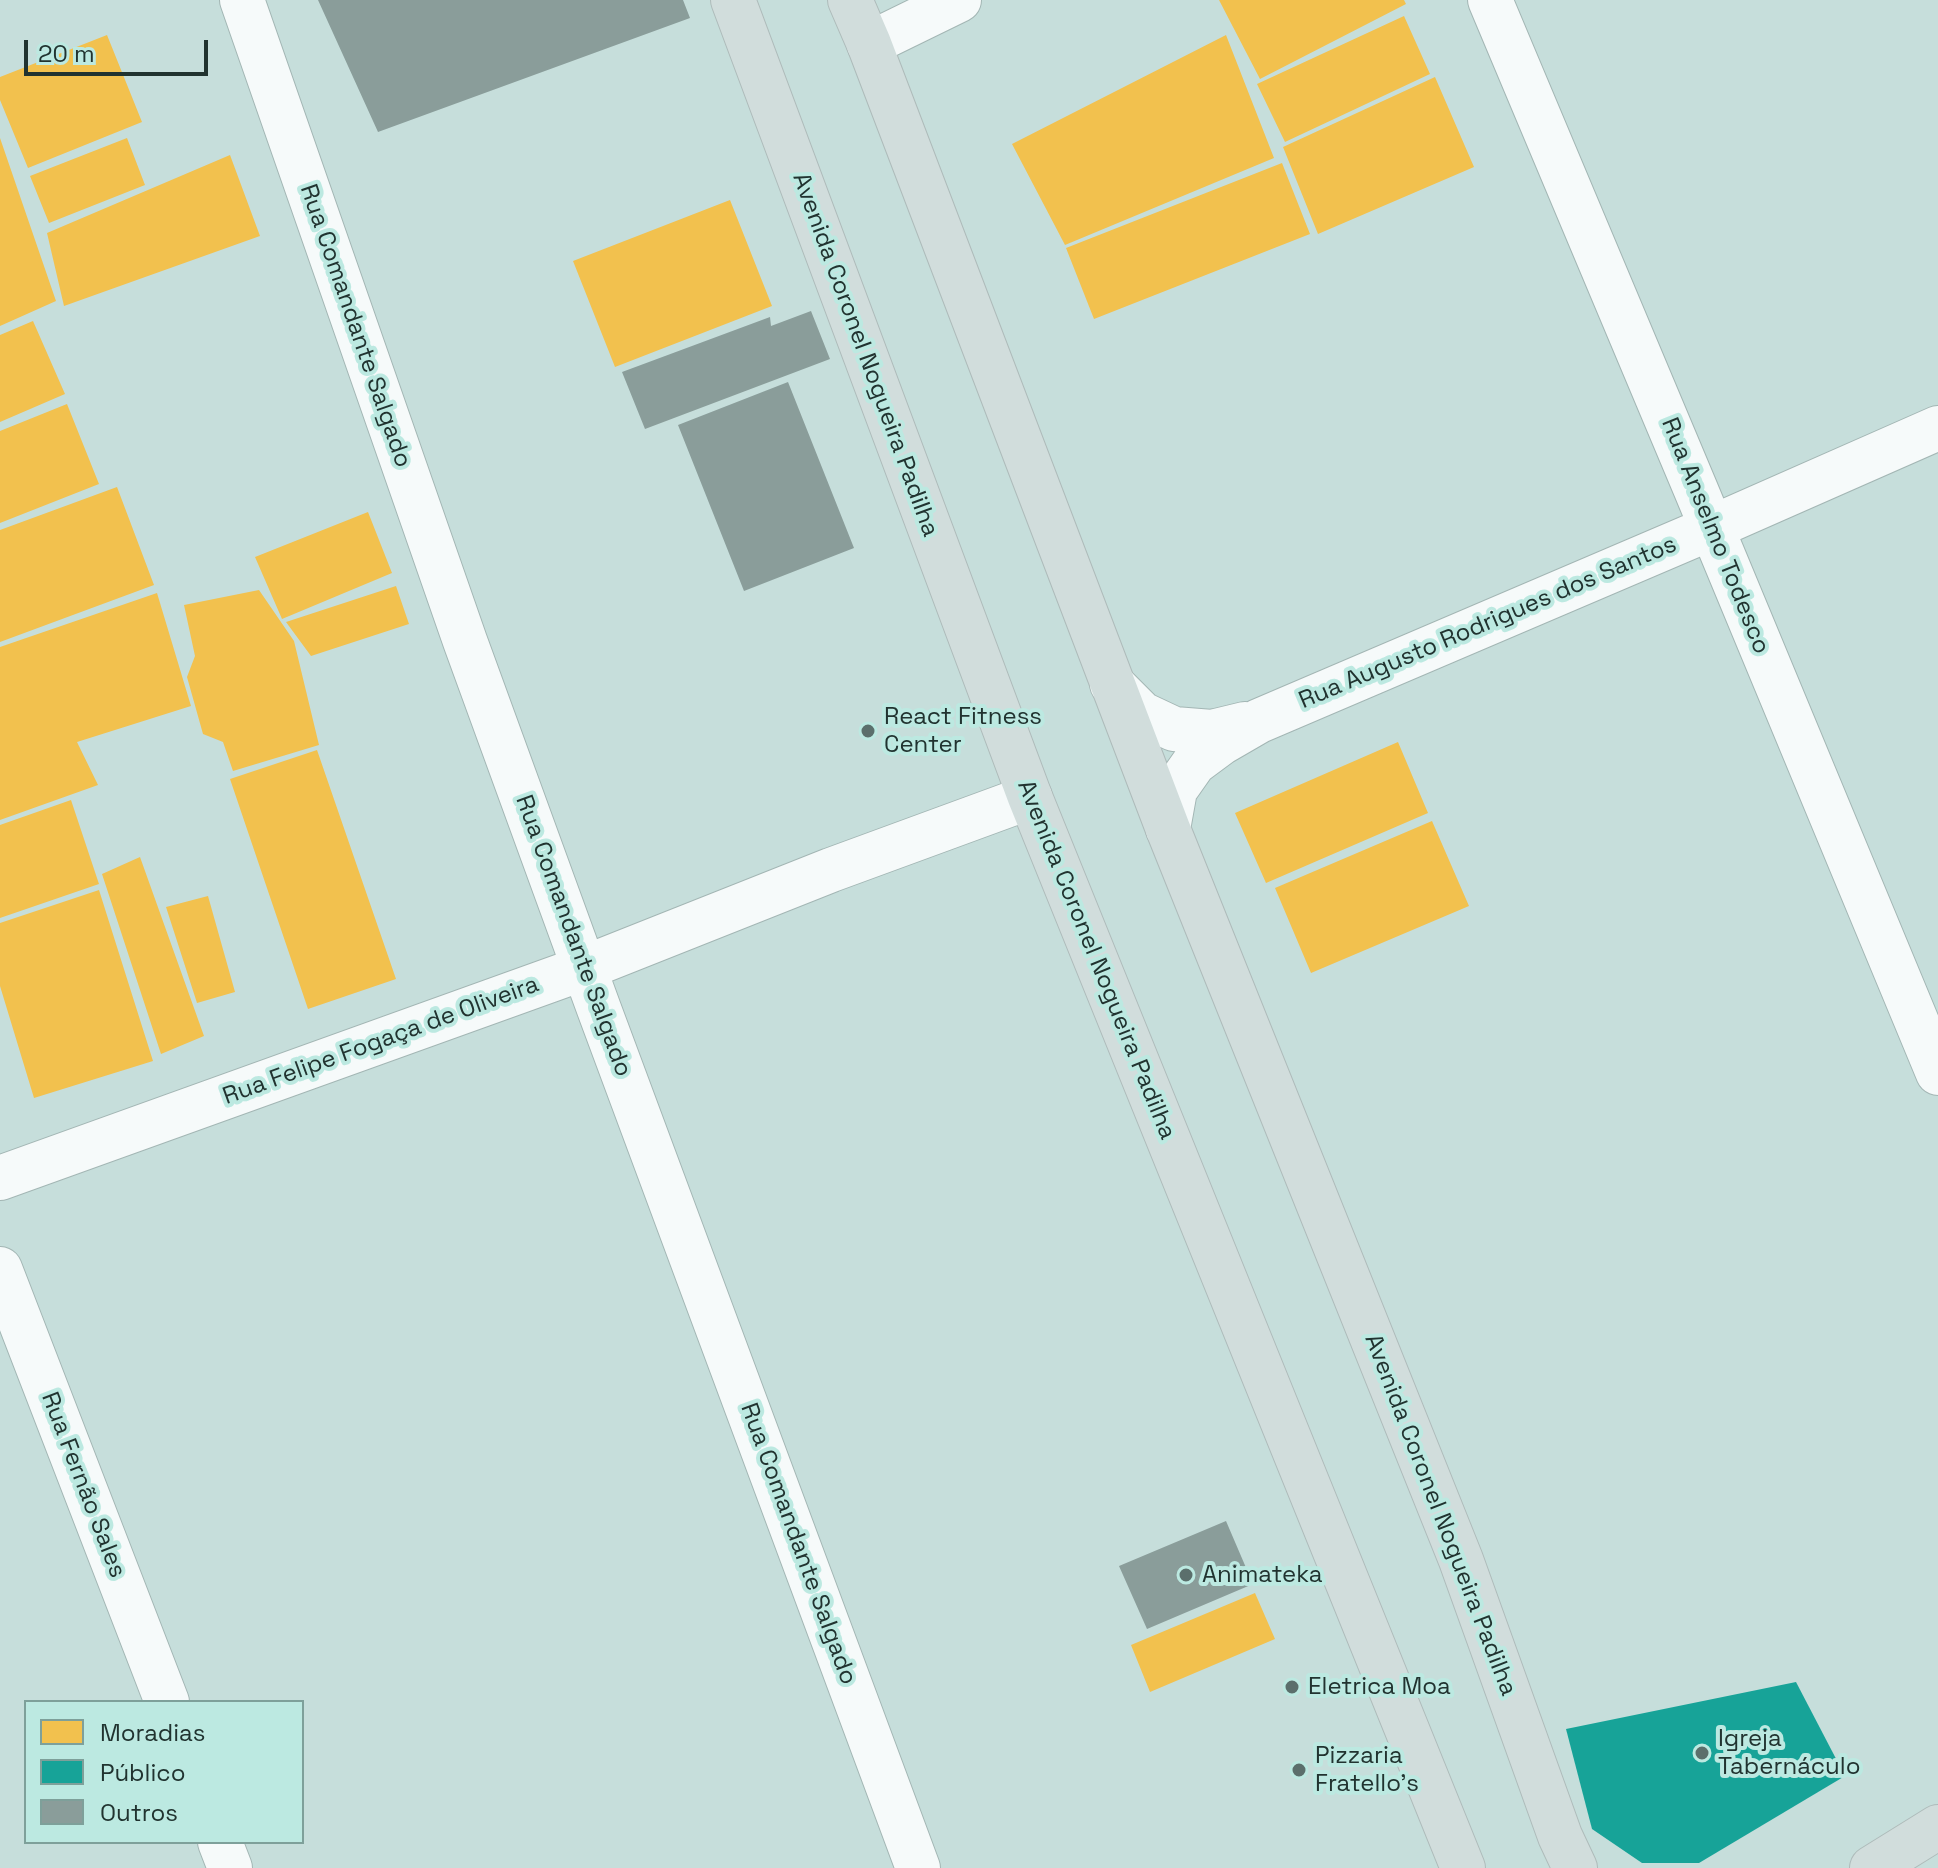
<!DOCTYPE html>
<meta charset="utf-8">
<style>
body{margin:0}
#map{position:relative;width:1938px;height:1868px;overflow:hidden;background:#c6dedb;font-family:"Space Grotesk",sans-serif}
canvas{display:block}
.legend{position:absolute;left:24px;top:1700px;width:280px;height:144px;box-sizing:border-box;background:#bce9e1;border:2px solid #7ea09a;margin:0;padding:10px 14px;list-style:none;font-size:24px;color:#213330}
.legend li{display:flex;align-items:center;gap:16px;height:40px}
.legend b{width:40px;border:2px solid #7ea09a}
.scale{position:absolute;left:24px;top:40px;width:184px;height:36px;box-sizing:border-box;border:4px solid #213330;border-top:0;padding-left:10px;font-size:24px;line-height:28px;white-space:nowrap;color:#213330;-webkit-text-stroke:6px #bce9e1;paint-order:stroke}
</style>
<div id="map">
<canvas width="1938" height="1868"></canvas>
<ul class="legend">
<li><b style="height:22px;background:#f2c14e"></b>Moradias</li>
<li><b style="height:22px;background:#17a398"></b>Público</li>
<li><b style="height:22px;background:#8a9d9a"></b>Outros</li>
</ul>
<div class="scale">20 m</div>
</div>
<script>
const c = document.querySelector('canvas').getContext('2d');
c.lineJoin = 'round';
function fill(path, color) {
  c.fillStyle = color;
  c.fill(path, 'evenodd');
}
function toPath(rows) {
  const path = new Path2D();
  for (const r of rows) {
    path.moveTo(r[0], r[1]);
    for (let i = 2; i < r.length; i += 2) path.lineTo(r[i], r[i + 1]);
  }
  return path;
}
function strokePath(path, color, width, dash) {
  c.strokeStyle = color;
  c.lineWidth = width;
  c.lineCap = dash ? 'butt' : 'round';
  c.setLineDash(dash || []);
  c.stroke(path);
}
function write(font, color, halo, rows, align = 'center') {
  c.font = font + ' "Space Grotesk",sans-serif';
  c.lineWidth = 8;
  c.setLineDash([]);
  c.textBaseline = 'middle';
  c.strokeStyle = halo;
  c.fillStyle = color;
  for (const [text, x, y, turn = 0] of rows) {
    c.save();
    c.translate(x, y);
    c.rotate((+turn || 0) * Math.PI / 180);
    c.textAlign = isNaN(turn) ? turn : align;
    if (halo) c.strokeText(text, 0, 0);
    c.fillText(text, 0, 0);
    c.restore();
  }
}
fill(toPath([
 [1219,0,1404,0,1406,4,1260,79],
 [1404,16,1430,74,1285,142,1257,84],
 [107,35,142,122,28,168,0,100,0,77],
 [1226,35,1274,158,1065,245,1012,144],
 [1435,77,1474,167,1318,234,1283,147],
 [0,138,56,301,0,326],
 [127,138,145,185,49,223,30,176],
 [230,155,260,236,64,306,47,233],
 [1282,163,1310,234,1094,319,1066,248],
 [730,200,772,306,615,367,573,261],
 [33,321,65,394,0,422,0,335],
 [67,404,99,484,0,523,0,431],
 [117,487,154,585,0,642,0,530],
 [368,512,392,573,282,619,255,557],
 [396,586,409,624,311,656,286,622],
 [259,590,294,641,319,745,233,771,223,742,203,734,187,677,195,656,184,605],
 [157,593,191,706,77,742,98,785,0,820,0,647],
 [1398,742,1428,813,1266,883,1235,813],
 [317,750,396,979,308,1009,230,779],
 [71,800,99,884,0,918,0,825],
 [1432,821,1469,906,1311,973,1275,888],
 [140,857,204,1036,161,1054,102,874],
 [99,890,153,1061,34,1098,0,986,0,923],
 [208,896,235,992,197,1003,166,907],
 [1255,1593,1275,1639,1150,1692,1131,1645]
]), '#f2c14e');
fill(toPath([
 [1796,1682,1845,1776,1699,1863,1642,1863,1592,1829,1566,1729]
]), '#17a398');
fill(toPath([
 [318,0,683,0,690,18,378,132],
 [811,311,830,359,645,429,622,372,770,317,771,326],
 [788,382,854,548,744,591,678,425],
 [1226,1521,1253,1584,1147,1629,1119,1566]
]), '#8a9d9a');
const minor = toPath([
 [242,0,465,641,599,1009,918,1868],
 [1490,0,1696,490,1938,1073],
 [869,44,959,0],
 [1112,684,1142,714,1174,729,1212,732,1245,724],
 [1168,829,1175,790,1194,763,1221,743,1259,721,1711,528,1938,428],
 [0,1178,584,968,831,870,1030,797],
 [0,1269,167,1702],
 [220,1842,230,1868]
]);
const major = toPath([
 [733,0,1030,797,1463,1868],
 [850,0,869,44,1168,829,1461,1560,1560,1836,1575,1868],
 [1872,1868,1938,1827]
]);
strokePath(minor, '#a3b6b4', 46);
strokePath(major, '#aebbba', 46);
strokePath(minor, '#f6fafa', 44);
strokePath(major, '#d1dddc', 44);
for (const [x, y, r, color] of [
 [868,731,8,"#5b6f6c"],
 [1186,1575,8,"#5b6f6c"],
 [1292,1687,8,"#5b6f6c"],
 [1702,1753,8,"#5b6f6c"],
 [1299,1770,8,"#5b6f6c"]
]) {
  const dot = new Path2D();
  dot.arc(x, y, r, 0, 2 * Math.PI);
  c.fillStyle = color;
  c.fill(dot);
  strokePath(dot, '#bce9e1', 3);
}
write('24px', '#213330', '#bce9e1', [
 ["Rua Comandante Salgado",355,326,71],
 ["Avenida Coronel Nogueira Padilha",865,355,70],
 ["Rua Anselmo Todesco",1715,536,68],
 ["Rua Augusto Rodrigues dos Santos",1488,623,-23],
 ["Rua Comandante Salgado",573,936,70],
 ["Avenida Coronel Nogueira Padilha",1096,960,68],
 ["Rua Felipe Fogaça de Oliveira",381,1041,-20],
 ["Rua Fernão Sales",83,1485,69],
 ["Avenida Coronel Nogueira Padilha",1440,1515,69],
 ["Rua Comandante Salgado",798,1544,70]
]);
write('24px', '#213330', '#bce9e1', [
 ["React Fitness",884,717],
 ["Center",884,745],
 ["Animateka",1202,1575],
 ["Eletrica Moa",1308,1687],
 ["Igreja",1718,1739],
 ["Tabernáculo",1718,1767],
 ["Pizzaria",1315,1756],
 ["Fratello's",1315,1784]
], 'left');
</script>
